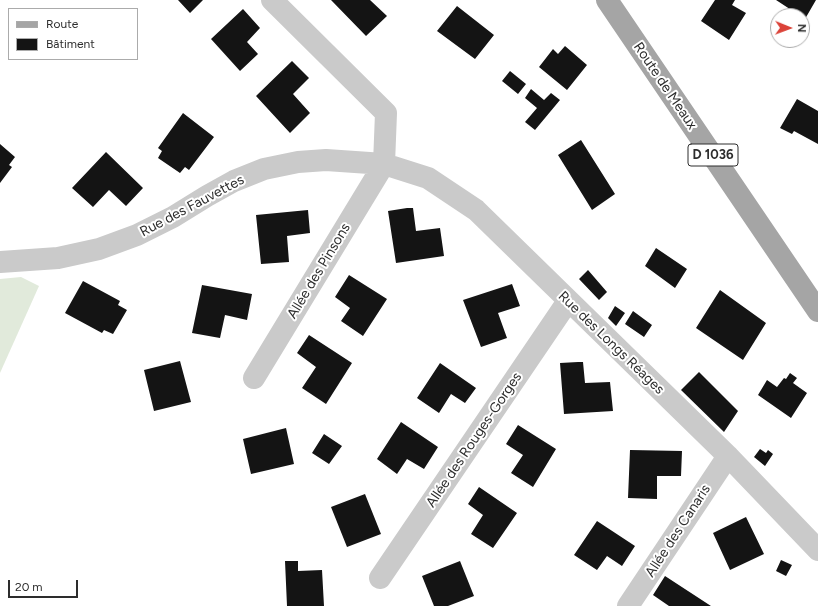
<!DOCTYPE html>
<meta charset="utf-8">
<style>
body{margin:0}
#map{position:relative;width:818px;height:606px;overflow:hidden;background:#fff;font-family:Figtree,sans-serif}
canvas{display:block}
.legend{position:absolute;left:8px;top:8px;width:130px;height:52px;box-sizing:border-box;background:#fff;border:1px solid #ababab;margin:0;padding:5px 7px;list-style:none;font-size:12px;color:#2d2d2d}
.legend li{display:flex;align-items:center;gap:8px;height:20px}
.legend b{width:20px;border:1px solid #ababab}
.north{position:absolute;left:770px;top:8px;width:40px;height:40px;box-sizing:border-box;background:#fff;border:1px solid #ababab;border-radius:50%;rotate:91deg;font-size:11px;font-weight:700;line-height:16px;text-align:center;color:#2d2d2d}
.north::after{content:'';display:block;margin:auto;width:14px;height:18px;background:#db4238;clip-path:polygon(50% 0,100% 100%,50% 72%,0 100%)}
.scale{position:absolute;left:8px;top:580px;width:70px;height:18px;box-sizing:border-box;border:2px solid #2d2d2d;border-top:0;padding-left:5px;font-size:12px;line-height:14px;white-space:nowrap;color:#2d2d2d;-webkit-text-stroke:3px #fff;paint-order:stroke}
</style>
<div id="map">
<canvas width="818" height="606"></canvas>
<ul class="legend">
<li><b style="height:5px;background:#a5a5a5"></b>Route</li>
<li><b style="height:11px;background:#141414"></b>Bâtiment</li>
</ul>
<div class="north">N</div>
<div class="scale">20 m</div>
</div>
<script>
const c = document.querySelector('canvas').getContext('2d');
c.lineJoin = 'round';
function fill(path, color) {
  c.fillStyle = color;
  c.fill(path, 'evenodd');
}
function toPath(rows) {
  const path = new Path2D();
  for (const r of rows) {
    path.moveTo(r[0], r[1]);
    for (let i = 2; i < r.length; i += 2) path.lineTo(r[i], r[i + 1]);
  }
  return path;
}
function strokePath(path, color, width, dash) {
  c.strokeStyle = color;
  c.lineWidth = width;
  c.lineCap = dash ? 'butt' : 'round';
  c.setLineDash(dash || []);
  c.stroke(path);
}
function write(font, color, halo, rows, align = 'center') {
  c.font = font + ' Figtree,sans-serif';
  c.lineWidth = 4;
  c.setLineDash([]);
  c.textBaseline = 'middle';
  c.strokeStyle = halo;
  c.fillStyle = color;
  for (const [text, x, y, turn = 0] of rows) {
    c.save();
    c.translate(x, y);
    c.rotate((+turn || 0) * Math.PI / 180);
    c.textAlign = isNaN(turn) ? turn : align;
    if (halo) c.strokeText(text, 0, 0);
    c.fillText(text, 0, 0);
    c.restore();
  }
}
fill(toPath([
 [21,277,39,286,0,373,0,279]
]), '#e1eadb');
fill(toPath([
 [178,0,203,0,190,13],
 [331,0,370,0,387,16,366,36],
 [715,0,735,0,732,5,746,13,729,40,701,21],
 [776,0,816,0,805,19],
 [457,6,494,35,475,59,437,31],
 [243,9,260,28,247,42,258,54,240,71,211,39],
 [565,46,587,65,567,90,539,67,553,49,558,54],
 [292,61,309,78,293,94,310,113,290,133,256,96],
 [510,71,526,84,518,94,502,81],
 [531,89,544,100,551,93,560,100,535,130,525,122,537,108,525,98],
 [797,99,818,111,818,144,794,131,792,134,780,128],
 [183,113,214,137,189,170,185,167,180,173,158,158,162,151,158,148],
 [581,140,615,194,592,210,558,155],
 [0,144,15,157,9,165,12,167,0,183],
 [106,152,143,188,126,206,109,190,93,207,72,188],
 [407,208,413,208,416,231,440,228,444,256,396,263,388,211],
 [308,210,310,233,287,236,289,262,261,264,256,215],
 [656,248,687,269,675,288,645,266],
 [588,270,607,292,599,300,579,279],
 [349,275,387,299,363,336,341,321,350,308,335,297],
 [83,281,120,301,118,305,127,310,113,334,104,330,102,333,65,313],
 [512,284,520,306,498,313,507,338,481,347,463,300],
 [202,285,252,294,247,320,225,315,220,338,192,333],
 [720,290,766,323,743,360,696,328],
 [615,306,625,313,616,326,608,318],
 [633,311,652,325,644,337,625,324],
 [309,335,352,363,326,404,302,388,316,367,297,353],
 [180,361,191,402,154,411,144,370],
 [578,362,583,362,585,383,610,382,613,411,564,414,560,363],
 [440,363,476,388,465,403,451,394,439,413,417,398],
 [699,372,738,411,724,432,681,390],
 [790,373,797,378,793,383,807,393,791,418,758,395,767,380,777,387,784,378,786,379],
 [401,422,438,447,424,469,407,459,397,474,377,459],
 [518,425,556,449,533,487,511,473,523,455,506,444],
 [286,428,294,464,251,474,243,439],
 [324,434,342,446,329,464,312,453],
 [760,449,766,453,768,450,773,454,765,466,754,457],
 [630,450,682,451,681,476,657,476,657,499,628,498],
 [479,487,517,513,493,548,471,534,483,515,468,504],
 [365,494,381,534,347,547,331,507],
 [746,517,764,554,730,570,713,533],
 [597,521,635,546,622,566,607,556,597,570,574,555],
 [781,560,792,565,786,576,776,571],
 [285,561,298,561,298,571,322,570,324,606,287,606],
 [460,561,474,596,448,606,434,606,422,576],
 [665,576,711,606,669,606,653,595]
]), '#141414');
strokePath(toPath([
 [272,0,386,113,384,164],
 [0,262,58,258,99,249,137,235,173,217,207,196,234,181,264,169,298,162,326,160,384,164,428,178,476,210,728,456,818,550],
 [254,378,384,164],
 [380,578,568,301],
 [628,606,728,456]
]), '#cacaca', 22);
strokePath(toPath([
 [607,0,818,311]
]), '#a5a5a5', 22);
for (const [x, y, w] of [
 [713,155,50]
]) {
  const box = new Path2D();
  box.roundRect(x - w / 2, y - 11, w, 22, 3);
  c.fillStyle = '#fff';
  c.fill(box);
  strokePath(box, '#2d2d2d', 1);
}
write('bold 13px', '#2d2d2d', null, [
 ["D 1036",713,155]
]);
write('14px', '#2d2d2d', '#fff', [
 ["Route de Meaux",665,86,56],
 ["Rue des Fauvettes",192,206,-28],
 ["Allée des Pinsons",319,271,-59],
 ["Rue des Longs Réages",611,343,44],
 ["Allée des Rouges-Gorges",474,440,-56],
 ["Allée des Canaris",678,531,-57]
]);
</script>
